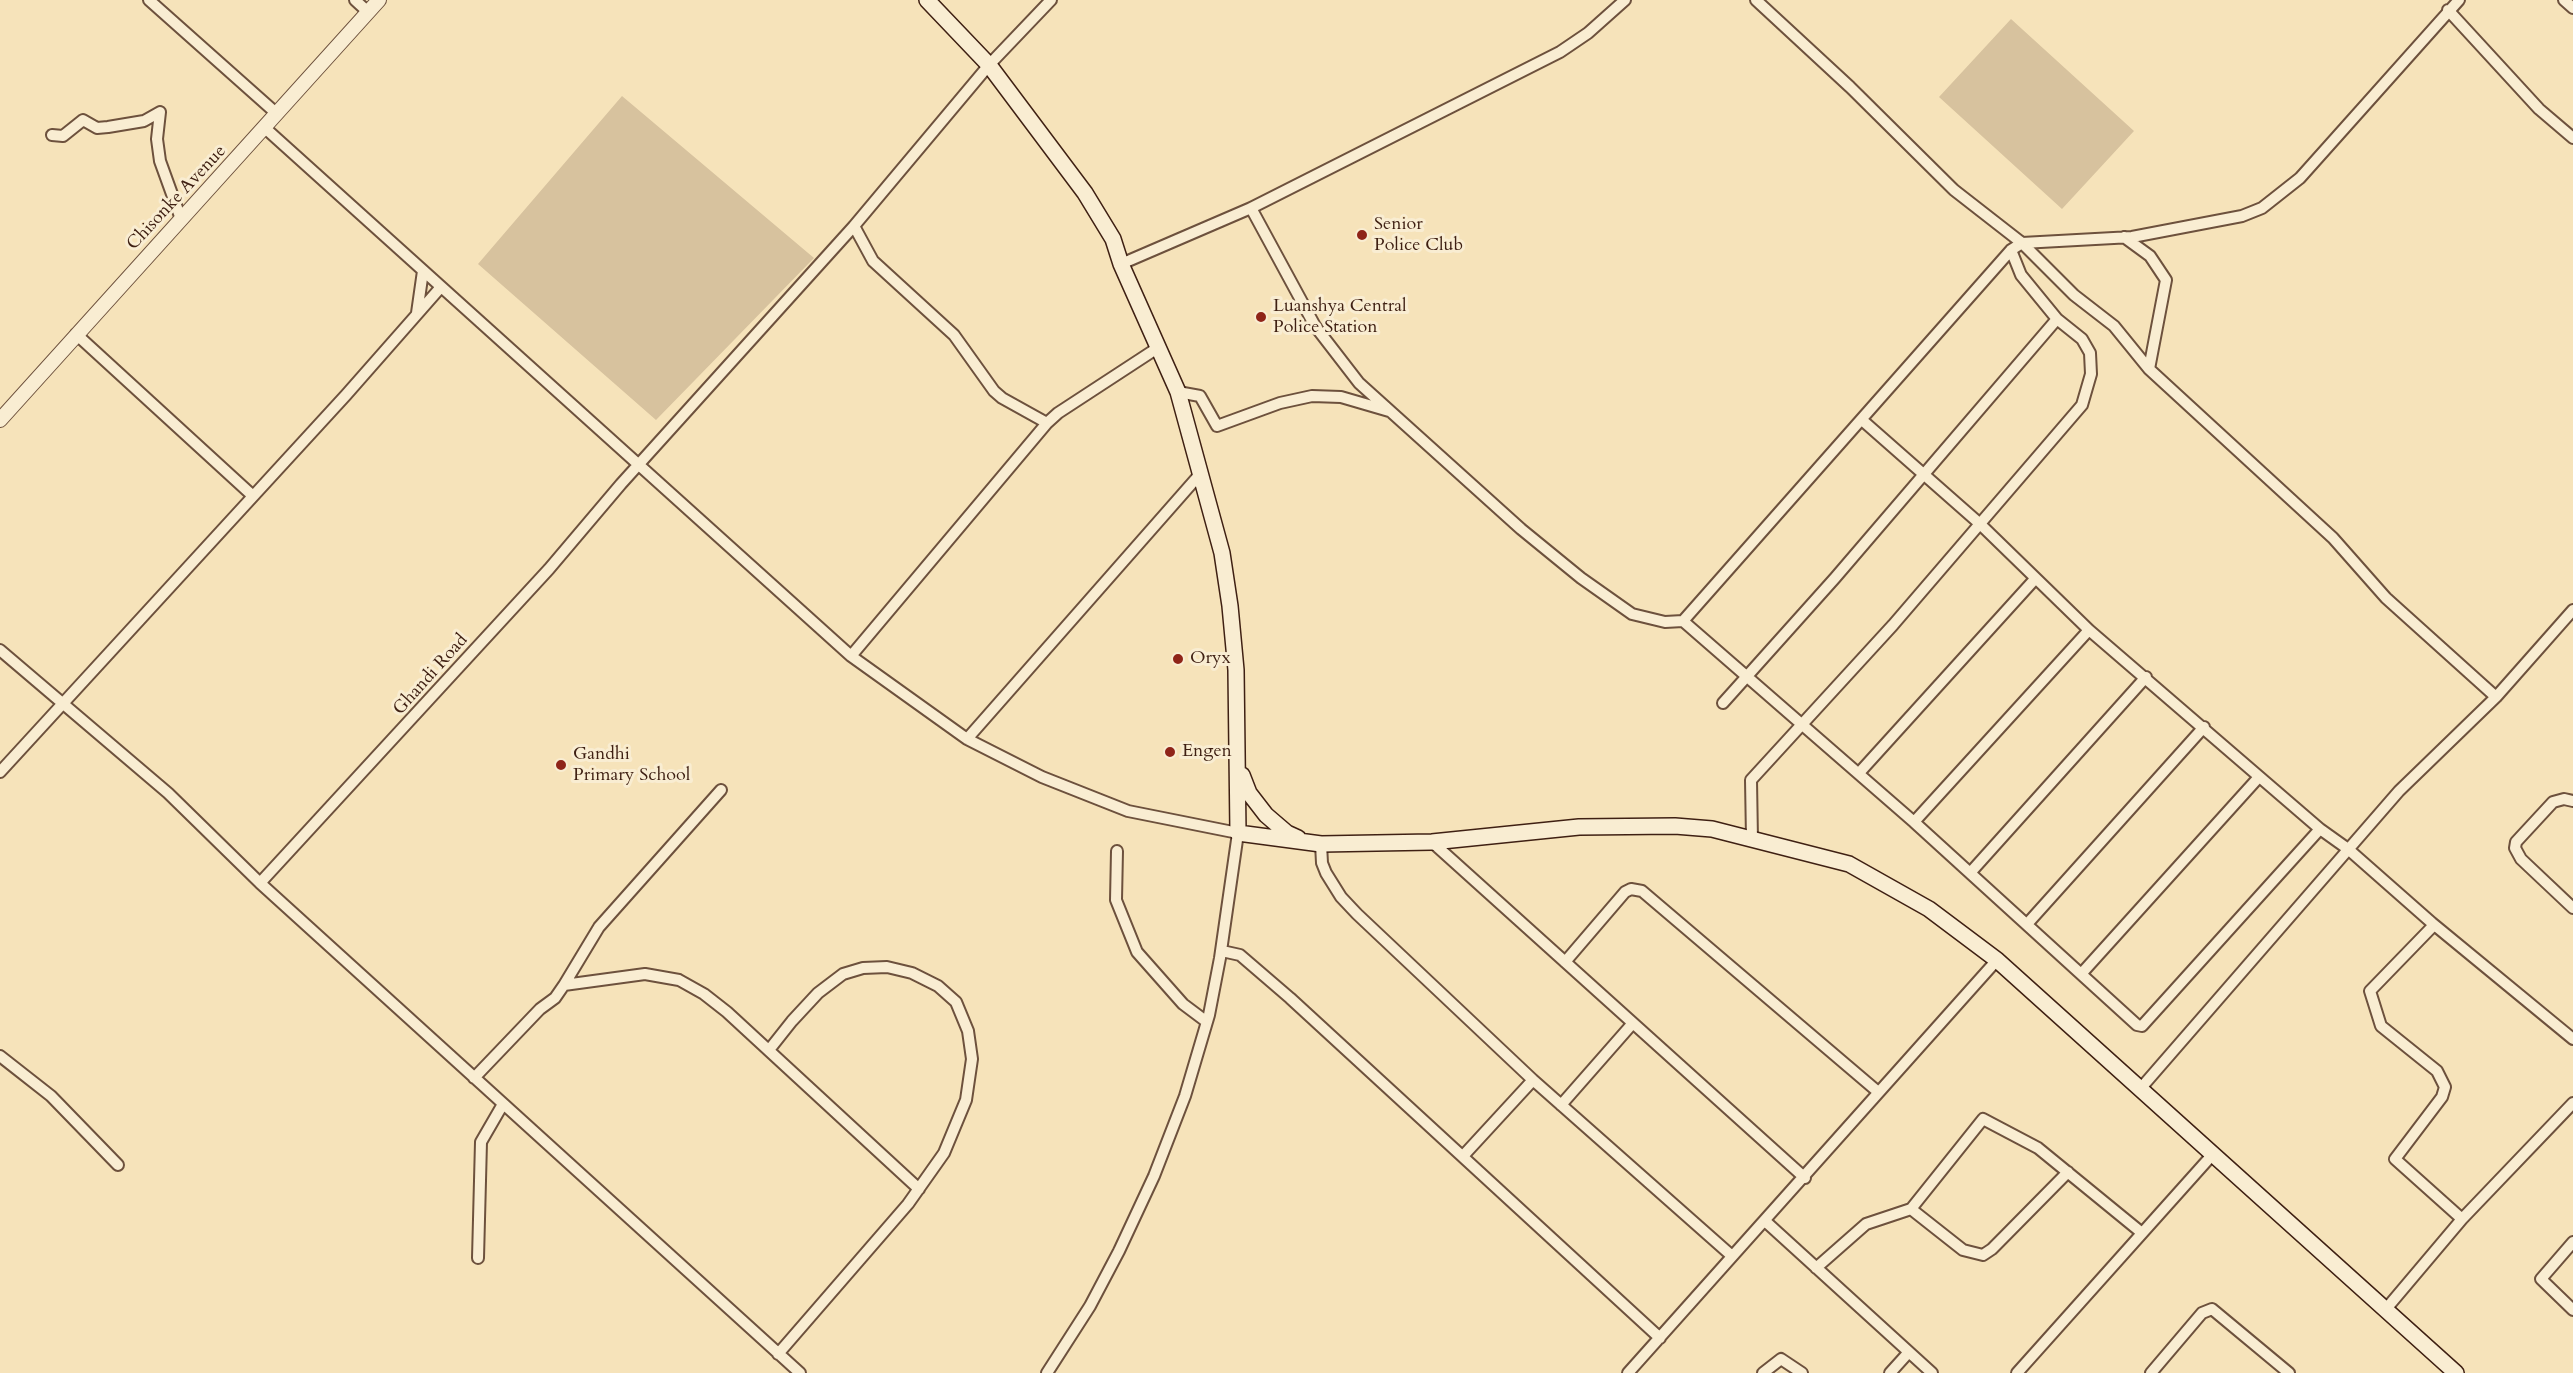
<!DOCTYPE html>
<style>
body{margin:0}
canvas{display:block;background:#f6e3ba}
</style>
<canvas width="2573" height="1373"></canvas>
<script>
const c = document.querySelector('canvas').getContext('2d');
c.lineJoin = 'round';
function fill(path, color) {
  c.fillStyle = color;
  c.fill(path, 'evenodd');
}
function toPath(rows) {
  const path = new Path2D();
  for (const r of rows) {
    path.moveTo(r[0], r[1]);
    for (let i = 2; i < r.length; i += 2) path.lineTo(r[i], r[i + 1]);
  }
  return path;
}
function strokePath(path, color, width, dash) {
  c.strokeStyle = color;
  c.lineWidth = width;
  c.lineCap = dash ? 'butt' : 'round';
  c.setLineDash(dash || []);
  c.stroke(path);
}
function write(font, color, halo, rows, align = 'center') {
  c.font = font + ' Cardo,serif';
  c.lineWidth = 6;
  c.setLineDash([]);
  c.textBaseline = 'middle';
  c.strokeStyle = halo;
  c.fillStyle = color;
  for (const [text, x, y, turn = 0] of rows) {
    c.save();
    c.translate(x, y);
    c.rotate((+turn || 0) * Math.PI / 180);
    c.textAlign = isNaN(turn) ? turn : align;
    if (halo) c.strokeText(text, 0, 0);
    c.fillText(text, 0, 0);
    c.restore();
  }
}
fill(toPath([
 [2011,19,2134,131,2062,209,1939,97],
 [622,96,814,258,656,420,478,264]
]), '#d7c29e');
const minor = toPath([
 [149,0,276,113],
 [355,0,367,11],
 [1756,0,1850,87,1954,190,2022,243,2132,237,2242,216,2262,208,2300,178,2459,0],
 [2564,0,2573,8],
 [2448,10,2539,109,2573,138],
 [265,128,851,656,967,739,1042,777,1128,811,1238,833,1220,958,1209,1015,1185,1096,1154,1176,1119,1251,1090,1306,1047,1373],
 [52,135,63,136,83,120,97,128,108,127,144,121,160,112,157,139,160,161,181,219],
 [1251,208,1315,326,1359,383,1521,529,1581,578,1632,614,1665,622,1683,621,2011,250,2022,243,2074,295,2114,326,2149,369,2333,538,2386,598,2496,697],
 [854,226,873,261,954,335,994,391,1002,398,1047,423],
 [2124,237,2150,256,2166,280,2149,369],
 [1121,264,1251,208,1560,52,1588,33,1625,0],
 [417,313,423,271],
 [76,334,253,496],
 [1178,392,1200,396,1217,426,1280,403,1312,396,1341,397,1389,411],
 [1683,621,1914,822,2137,1025,2142,1026,2320,829,2089,630,1979,523,1862,420],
 [0,650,168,793,260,883,800,1373],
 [851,656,1047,423,1058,413,1159,347],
 [1723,703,1835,578,2057,319,2021,275,2011,250],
 [967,739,1201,473],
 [0,772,346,395,441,287],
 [1859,773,2035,579],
 [2573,801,2564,799,2553,802,2516,842,2515,848,2521,859,2573,908],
 [1914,822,2089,630],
 [2320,829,2348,849,2432,923,2573,1039],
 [1752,839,1751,780,1893,625,2082,405,2091,374,2090,353,2082,339,2057,319],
 [1432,842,1805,1178],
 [1321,844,1322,863,1326,873,1341,897,1357,914,1533,1080,1732,1256],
 [1117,851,1116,900,1137,952,1183,1004,1207,1022],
 [1970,873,2146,677],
 [260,883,549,569,621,484,854,226,989,65,1051,0],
 [2028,923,2204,727],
 [2434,925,2370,991,2381,1026,2437,1071,2445,1087,2442,1097,2395,1159,2462,1219],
 [1222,951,1240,955,1290,998,1660,1338],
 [1565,962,1625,892,1631,889,1642,891,1877,1091],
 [2082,973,2259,777],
 [564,985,599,927,721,790],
 [769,1050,792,1021,818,993,843,974,863,968,887,967,912,973,938,986,956,1002,968,1031,972,1059,966,1100,944,1153,908,1204,778,1354],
 [0,1056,51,1096,118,1165],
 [474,1078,540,1009,555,998,564,985,645,974,679,980,704,994,727,1012,919,1189],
 [2141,1088,2399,791,2496,697,2573,610],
 [1561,1105,1633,1023],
 [1463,1156,1533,1080],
 [1911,1209,1963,1250,1983,1255,1992,1249,2068,1172],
 [1765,1221,1932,1373],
 [2573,1242,2541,1279,2573,1310],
 [478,1258,481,1142,503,1104],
 [1816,1268,1866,1224,1911,1209,1983,1119,2038,1148,2142,1233],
 [2386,1309,2462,1219,2573,1103],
 [1628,1373,1997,960],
 [1763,1373,1781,1359,1802,1373],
 [1890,1373,1909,1352],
 [2017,1373,2213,1154],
 [2151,1373,2202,1313,2212,1309,2289,1373]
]);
const tertiary = toPath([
 [0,420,379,0]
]);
const secondary = toPath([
 [927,0,989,65,1085,193,1113,239,1121,264,1178,392,1222,553,1230,606,1236,670,1238,833,1321,844,1432,842,1579,827,1675,826,1712,829,1849,864,1929,909,1997,960,2456,1373],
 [1242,775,1249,793,1266,815,1287,833,1298,838]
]);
strokePath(minor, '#6d513d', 14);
strokePath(tertiary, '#6d513d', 16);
strokePath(secondary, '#3f2013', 18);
strokePath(minor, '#f9edd2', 10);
strokePath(tertiary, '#f9edd2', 14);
strokePath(secondary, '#f9edd2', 15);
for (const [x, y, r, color] of [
 [1362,235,6,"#8f2418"],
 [1261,317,6,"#8f2418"],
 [1178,659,6,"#8f2418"],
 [1170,752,6,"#8f2418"],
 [561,765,6,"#8f2418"]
]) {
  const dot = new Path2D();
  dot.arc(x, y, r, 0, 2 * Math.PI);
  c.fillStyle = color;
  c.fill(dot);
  strokePath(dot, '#f9edd2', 2);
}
write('18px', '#3f2013', '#f9edd2', [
 ["Chisonke Avenue",177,198,-47],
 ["Ghandi Road",431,675,-48]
]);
write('18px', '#3f2013', '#f9edd2', [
 ["Senior",1374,225],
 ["Police Club",1374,246],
 ["Luanshya Central",1273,307],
 ["Police Station",1273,328],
 ["Oryx",1190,659],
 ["Engen",1182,752],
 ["Gandhi",573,755],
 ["Primary School",573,776]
], 'left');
</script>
